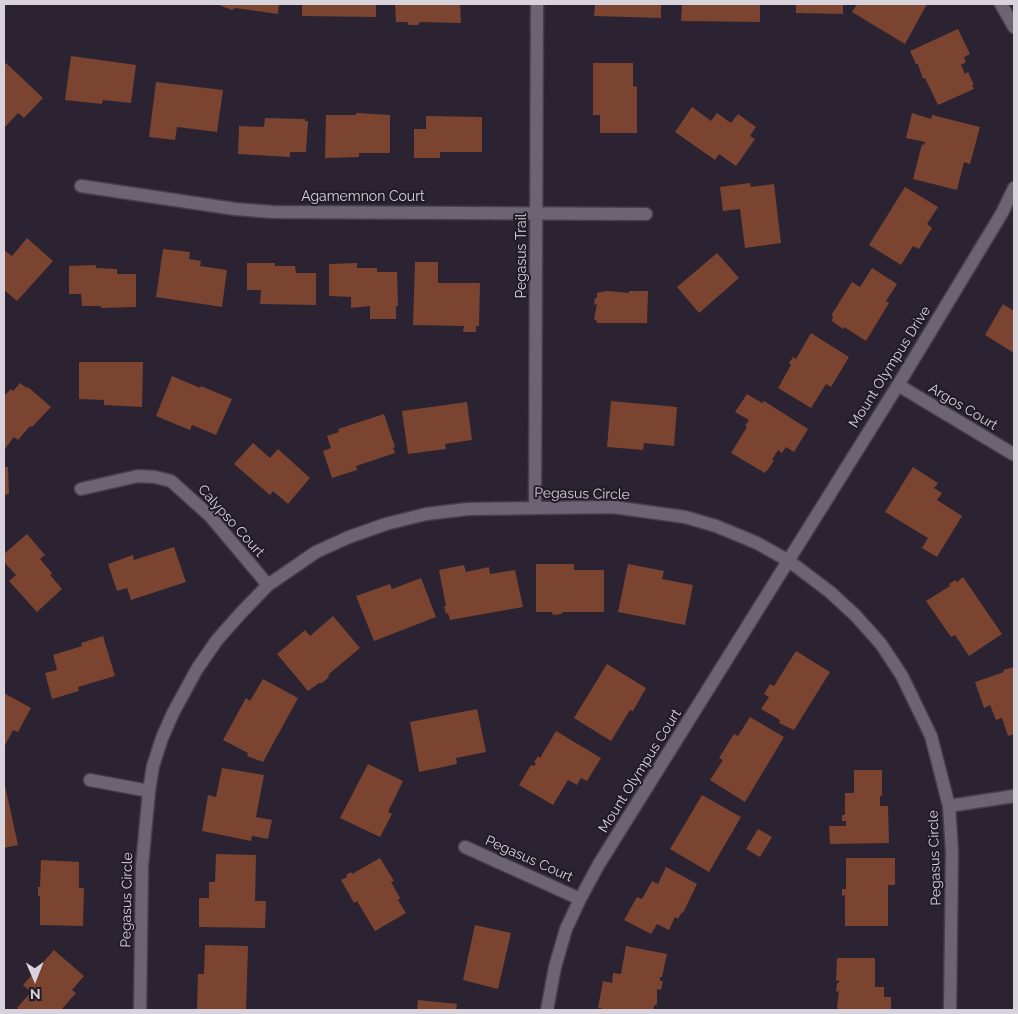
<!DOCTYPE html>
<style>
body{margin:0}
#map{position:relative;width:1018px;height:1014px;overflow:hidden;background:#2b2331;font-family:Raleway,sans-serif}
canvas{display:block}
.frame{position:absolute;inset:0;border:5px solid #d7d2db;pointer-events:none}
.north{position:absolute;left:10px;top:954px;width:50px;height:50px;-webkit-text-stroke:4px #211a27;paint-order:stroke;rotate:179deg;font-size:14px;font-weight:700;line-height:20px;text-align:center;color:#d7d2db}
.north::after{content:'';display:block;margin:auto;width:18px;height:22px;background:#d7d2db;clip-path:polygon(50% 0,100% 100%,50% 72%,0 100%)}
</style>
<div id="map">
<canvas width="1018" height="1014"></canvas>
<div class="frame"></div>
<div class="north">N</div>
</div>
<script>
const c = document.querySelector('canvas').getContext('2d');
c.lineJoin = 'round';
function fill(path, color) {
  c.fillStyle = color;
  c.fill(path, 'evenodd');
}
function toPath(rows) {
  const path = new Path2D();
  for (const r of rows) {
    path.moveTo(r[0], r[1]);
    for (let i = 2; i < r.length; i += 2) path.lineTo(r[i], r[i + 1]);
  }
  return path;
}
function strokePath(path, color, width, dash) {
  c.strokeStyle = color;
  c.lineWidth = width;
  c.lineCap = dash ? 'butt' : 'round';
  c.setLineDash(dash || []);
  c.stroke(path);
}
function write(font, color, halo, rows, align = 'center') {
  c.font = font + ' Raleway,sans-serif';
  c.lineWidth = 4;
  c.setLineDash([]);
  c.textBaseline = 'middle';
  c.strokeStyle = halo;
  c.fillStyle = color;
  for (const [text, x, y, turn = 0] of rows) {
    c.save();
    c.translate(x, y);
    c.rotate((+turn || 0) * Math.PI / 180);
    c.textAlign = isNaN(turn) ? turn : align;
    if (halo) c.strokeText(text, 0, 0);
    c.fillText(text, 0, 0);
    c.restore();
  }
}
fill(toPath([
 [216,4,279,4,278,14,235,8,232,10],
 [302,4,376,4,376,17,302,16],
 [395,4,460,4,461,23,420,22,418,25,409,25,407,22,396,22],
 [595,4,661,4,661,18,594,16],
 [682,4,760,4,760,22,681,21],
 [796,4,843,4,843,14,796,13],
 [857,4,927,4,905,44,852,12],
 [958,29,970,54,964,57,966,62,961,65,965,74,968,72,974,85,972,85,974,89,938,105,925,78,923,79,918,64,916,64,910,51],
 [71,56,136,65,131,103,103,100,102,104,65,100],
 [6,63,43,98,24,118,18,113,4,128,4,65],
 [593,63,633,63,633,86,637,87,637,133,600,133,600,115,593,115],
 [156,82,223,90,217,132,177,127,175,140,149,137],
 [692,107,711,121,717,113,731,123,738,114,756,127,750,136,755,139,736,166,719,154,715,160,675,132],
 [356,113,390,115,390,153,359,153,359,157,325,158,326,115,356,115],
 [912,113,931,119,932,115,980,127,970,164,964,162,957,190,913,179,922,144,924,145,925,142,906,138],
 [426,116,482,117,482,152,440,152,440,158,414,158,414,129,426,129],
 [265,118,305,119,305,121,308,121,306,152,290,152,290,157,238,154,239,126,264,127],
 [750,183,751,187,774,184,781,243,745,248,740,209,723,211,720,187],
 [905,187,938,207,927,224,932,228,919,249,913,246,901,265,869,245],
 [27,238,53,261,17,301,4,290,4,250,12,256],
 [163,249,190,252,189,259,201,261,200,266,227,270,222,307,156,297],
 [717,253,739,278,699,313,677,287],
 [415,262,438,262,438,283,480,283,479,326,476,326,476,332,463,332,464,326,413,325],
 [247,263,275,263,275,266,295,266,296,273,316,273,316,305,260,304,261,290,247,290],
 [357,263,357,268,377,268,377,272,397,272,398,306,396,306,396,319,370,319,370,306,351,308,351,297,329,296,329,264],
 [96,265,96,268,117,269,117,274,136,274,136,307,101,308,101,306,82,306,81,294,69,294,69,266],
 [872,268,897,284,886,301,889,303,866,341,844,327,843,329,831,320,833,318,832,314,852,282,860,287],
 [607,291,629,293,629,291,648,291,647,323,597,323,597,321,594,319,597,304,594,305,595,298,597,298,597,293],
 [1003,304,1014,311,1014,353,985,335],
 [811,333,849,357,831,387,826,384,811,408,778,388,791,365,789,363,793,357,796,359],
 [79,362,143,362,142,407,104,405,104,400,79,399],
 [172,376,200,388,201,386,232,399,216,435,192,425,190,430,156,416],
 [20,383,27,388,28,387,51,407,32,427,30,426,18,440,14,437,4,450,4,396,11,389,13,391],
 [747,394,762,403,764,401,808,429,794,452,786,447,782,453,778,450,772,460,774,461,765,473,731,453,747,427,745,426,749,420,735,412],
 [611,401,677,407,674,446,644,443,643,450,607,447],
 [467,402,472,440,445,444,446,449,408,454,402,411],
 [384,414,395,447,393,448,395,453,356,466,357,470,332,478,323,451,331,448,327,436,339,432,338,429],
 [253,443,270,458,278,449,310,478,288,504,273,491,270,495,234,464],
 [4,467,8,467,9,494,4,495],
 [913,467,938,483,934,488,942,493,937,500,962,516,937,557,922,548,928,538,885,512],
 [27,534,45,555,40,559,52,573,50,575,62,589,37,612,9,581,16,575,4,562,4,554],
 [174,547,186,582,131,600,127,588,117,591,108,564,133,555,134,560],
 [536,564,574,564,574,570,604,570,604,612,563,612,561,614,554,615,551,612,536,612],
 [628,564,664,571,662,579,693,585,685,625,618,612],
 [464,565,466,572,489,567,490,574,515,570,523,607,450,620,448,613,446,614,444,606,446,606,439,570],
 [963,577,1002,634,969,656,955,635,951,637,926,601,950,586,949,584,955,580,957,582],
 [421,578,436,617,374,641,356,596,390,584,392,589],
 [333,616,360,648,329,674,328,678,322,683,319,683,308,691,277,654,305,630,310,636],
 [103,636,115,676,78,687,79,691,52,699,45,673,57,670,53,655,82,646,81,643],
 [796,651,830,672,794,730,779,723,780,720,761,709,769,697,764,694,770,684,774,686],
 [607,664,646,688,633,711,630,710,611,741,574,718],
 [1014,667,1014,734,1008,736,1002,718,996,720,990,705,984,708,975,682,1004,672,1003,670],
 [263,679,298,698,263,762,247,756,248,753,223,740,246,698,250,701],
 [4,693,31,708,18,732,13,730,4,747],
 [477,709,486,752,456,758,457,764,419,772,410,722],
 [750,717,784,737,745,802,710,780,723,760,719,758,734,734,738,736],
 [556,731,601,758,587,781,581,778,577,785,568,780,553,805,519,785,531,765,534,766,536,763,534,762,538,756,540,758],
 [368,764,403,781,388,812,392,814,380,837,340,818],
 [222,768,264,775,256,817,272,820,268,839,252,836,251,841,202,831,208,795,216,797],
 [854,770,882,770,882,796,880,796,880,806,888,806,889,843,830,844,829,826,846,826,846,821,842,821,842,815,845,815,845,793,854,793],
 [4,781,18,845,4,848],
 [702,795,741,817,709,872,670,849],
 [758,829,772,837,760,857,746,849],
 [216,854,256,855,255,901,266,901,265,928,199,927,199,898,209,898,209,882,215,882],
 [380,858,394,881,391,882,400,898,398,900,406,913,375,931,357,901,354,903,341,880,347,877,346,875,351,872,352,874],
 [846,858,895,858,895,885,888,885,888,926,845,926,845,895,842,896,842,889,846,889],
 [41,860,79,862,79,888,84,888,83,926,40,925,40,896,38,896,38,887,40,887],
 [666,867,697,884,683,913,682,912,678,919,675,917,669,930,657,924,651,934,624,920,637,897,642,899,652,881,658,884],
 [475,925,511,933,498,989,463,980],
 [205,945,248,946,246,1010,197,1010,198,974,204,974],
 [626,946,667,954,662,977,660,977,660,981,663,981,661,990,657,989,657,1004,654,1006,653,1010,609,1010,598,1008,603,981,612,983,613,973,621,974],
 [54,950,84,976,72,990,76,993,61,1010,20,1010,17,1008,31,992,23,985],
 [837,958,875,958,875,987,884,987,884,997,891,997,891,1010,840,1010,837,1008,839,991,836,992,837,983,839,983,839,980,836,981],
 [418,1000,457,1004,456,1010,417,1010]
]), '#7a4430');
const street = toPath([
 [1001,4,1014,27],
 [81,186,235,209,273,212,646,214],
 [898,385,1013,454],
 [81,489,138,476,155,477,171,481,210,516,268,585],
 [535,508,537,4],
 [90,780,149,791],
 [949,806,1014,796],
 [465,847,580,899],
 [140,1010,142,866,149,791,153,766,162,738,173,713,197,669,217,640,240,614,268,585,316,552,349,537,386,524,426,514,468,509,613,507,685,517,716,526,757,543,789,561,830,592,855,615,881,644,902,676,931,736,949,806,952,852,950,1010],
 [547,1010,555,967,566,929,580,899,599,864,898,385,1002,213,1014,188]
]);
strokePath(street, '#463f4b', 15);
strokePath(street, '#6c6373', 12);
write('14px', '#d7d2db', '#211a27', [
 ["Agamemnon Court",363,197],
 ["Pegasus Trail",522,256,-90],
 ["Mount Olympus Drive",890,367,-58],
 ["Argos Court",963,407,31],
 ["Pegasus Circle",582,494,1],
 ["Calypso Court",231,521,48],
 ["Mount Olympus Court",640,771,-58],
 ["Pegasus Circle",935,858,-92],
 ["Pegasus Court",529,859,24],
 ["Pegasus Circle",127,900,-89]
]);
</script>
